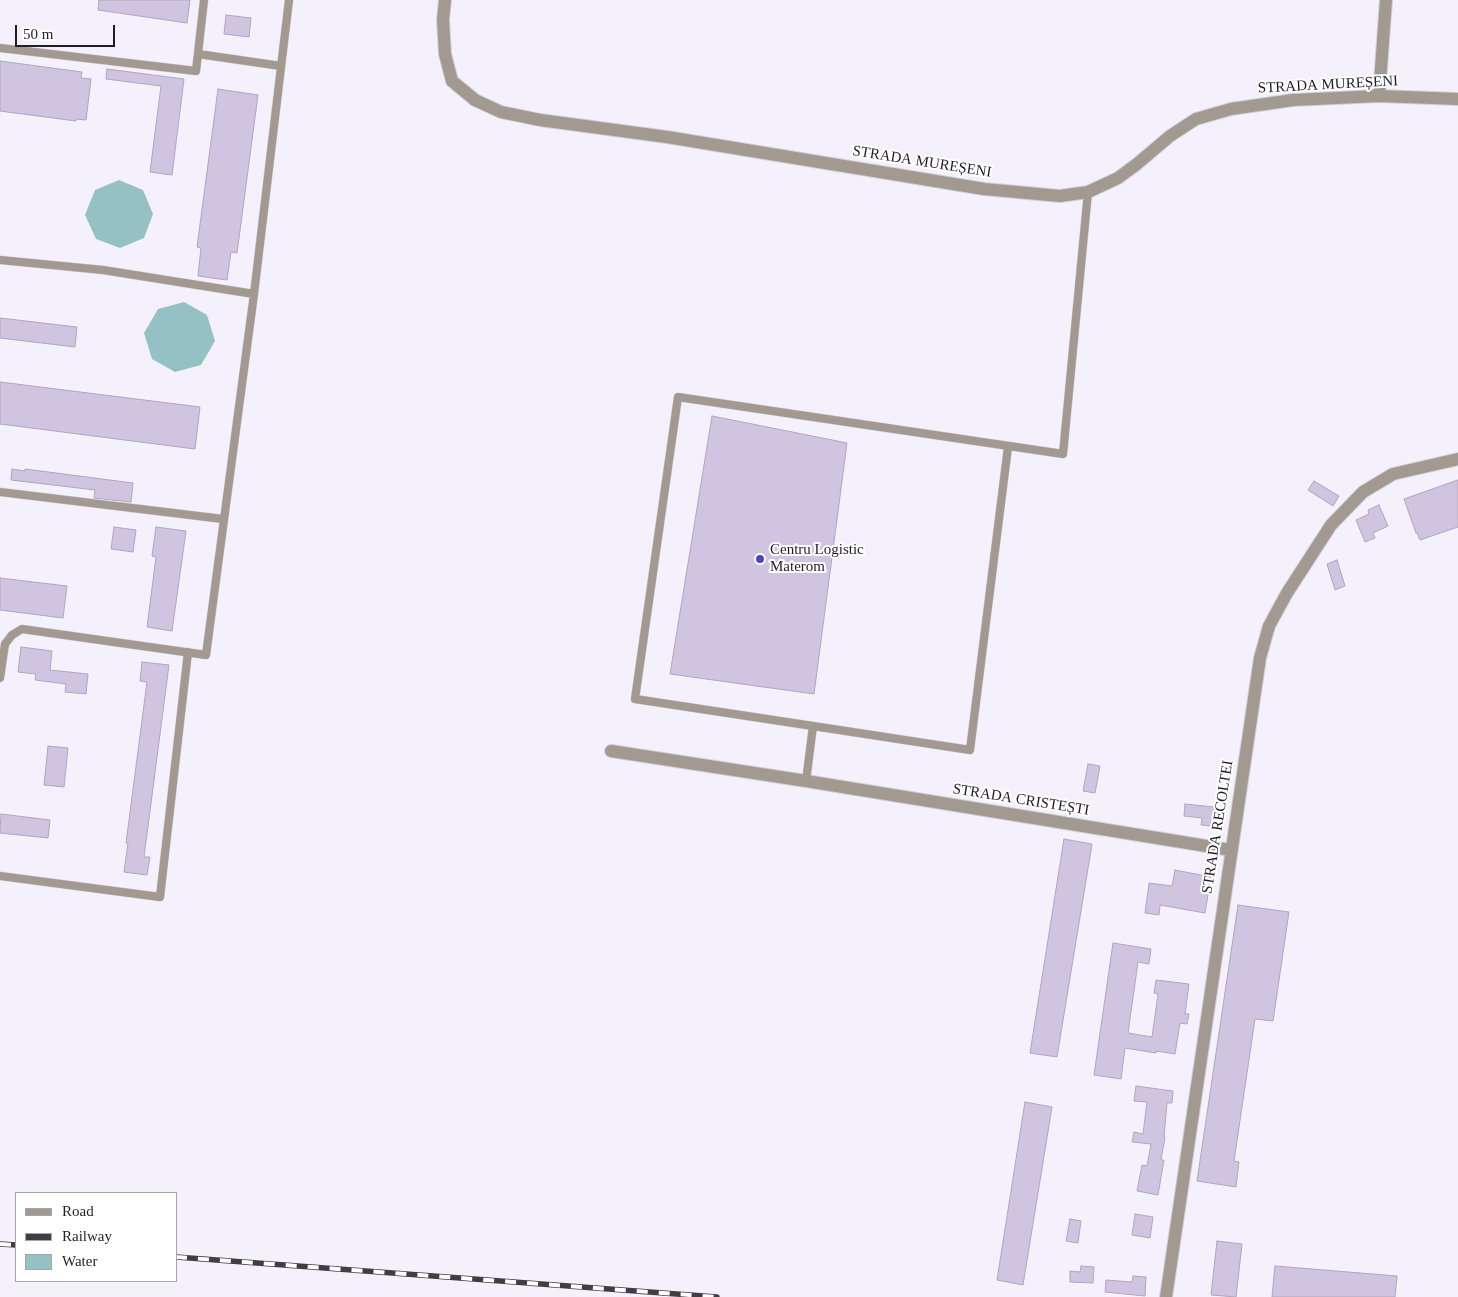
<!DOCTYPE html>
<meta charset="utf-8">
<style>
body{margin:0}
#map{position:relative;width:1458px;height:1297px;overflow:hidden;background:#f5f1fc;font-family:"Times New Roman",serif}
canvas{display:block}
.legend{position:absolute;left:15px;top:1192px;width:162px;height:90px;box-sizing:border-box;background:#fff;border:1px solid #a6a5a9;margin:0;padding:6px 9px;list-style:none;font-size:15px;color:#211d27}
.legend li{display:flex;align-items:center;gap:10px;height:25px}
.legend b{width:25px;border:1px solid #a6a5a9}
.scale{position:absolute;left:15px;top:25px;width:100px;height:22px;box-sizing:border-box;border:2px solid #211d27;border-top:0;padding-left:6px;font-size:15px;line-height:18px;white-space:nowrap;color:#211d27;-webkit-text-stroke:4px #fff;paint-order:stroke}
</style>
<div id="map">
<canvas width="1458" height="1297"></canvas>
<ul class="legend">
<li><b style="height:6px;background:#a29990"></b>Road</li>
<li><b style="height:6px;background:#413d47"></b>Railway</li>
<li><b style="height:14px;background:#96c1c4"></b>Water</li>
</ul>
<div class="scale">50 m</div>
</div>
<script>
const c = document.querySelector('canvas').getContext('2d');
c.lineJoin = 'round';
function fill(path, color) {
  c.fillStyle = color;
  c.fill(path, 'evenodd');
}
function toPath(rows) {
  const path = new Path2D();
  for (const r of rows) {
    path.moveTo(r[0], r[1]);
    for (let i = 2; i < r.length; i += 2) path.lineTo(r[i], r[i + 1]);
  }
  return path;
}
function strokePath(path, color, width, dash) {
  c.strokeStyle = color;
  c.lineWidth = width;
  c.lineCap = dash ? 'butt' : 'round';
  c.setLineDash(dash || []);
  c.stroke(path);
}
function write(font, color, halo, rows, align = 'center') {
  c.font = font + ' "Times New Roman",serif';
  c.lineWidth = 4;
  c.setLineDash([]);
  c.textBaseline = 'middle';
  c.strokeStyle = halo;
  c.fillStyle = color;
  for (const [text, x, y, turn = 0] of rows) {
    c.save();
    c.translate(x, y);
    c.rotate((+turn || 0) * Math.PI / 180);
    c.textAlign = isNaN(turn) ? turn : align;
    if (halo) c.strokeText(text, 0, 0);
    c.fillText(text, 0, 0);
    c.restore();
  }
}
fill(toPath([
 [119,180,143,190,153,214,144,238,120,248,96,239,85,215,95,190],
 [184,302,207,315,215,341,201,365,175,372,152,359,144,333,158,309]
]), '#96c1c4');
const building = toPath([
 [99,0,190,0,187,23,98,10,99,0],
 [226,15,251,18,249,37,224,34,226,15],
 [0,61,82,72,81,78,91,79,86,120,76,119,76,121,0,111,0,61],
 [107,69,184,79,172,175,150,172,161,86,106,79,107,69],
 [218,89,258,95,237,253,231,252,227,280,198,276,201,248,197,247,218,89],
 [0,318,77,327,75,347,0,338,0,318],
 [0,382,200,407,195,449,0,424,0,382],
 [712,416,847,443,814,694,670,674,712,416],
 [12,469,25,471,25,469,133,483,131,502,94,498,95,490,11,480,12,469],
 [1458,480,1458,527,1420,540,1417,533,1416,533,1404,499,1458,480],
 [1314,481,1339,496,1333,506,1308,490,1314,481],
 [1379,505,1388,526,1373,533,1375,538,1365,542,1356,520,1369,514,1368,510,1379,505],
 [114,527,136,530,133,552,111,549,114,527],
 [156,527,186,531,172,631,147,627,156,557,152,556,156,527],
 [1337,560,1345,586,1335,590,1327,564,1337,560],
 [0,578,67,586,63,618,0,610,0,578],
 [21,647,52,651,50,670,88,674,86,694,65,692,66,684,35,680,36,674,18,672,21,647],
 [142,662,169,665,144,857,150,857,147,875,124,872,128,843,126,843,147,682,140,681,142,662],
 [48,746,68,748,64,787,44,785,48,746],
 [1088,764,1100,766,1095,793,1083,791,1088,764],
 [1185,804,1214,807,1212,826,1201,825,1202,818,1184,816,1185,804],
 [1,814,50,820,48,838,0,833,1,814],
 [1064,839,1092,844,1057,1057,1030,1053,1064,839],
 [1175,870,1211,877,1205,913,1160,905,1159,915,1145,913,1149,883,1172,886,1175,870],
 [1238,905,1289,912,1273,1021,1255,1019,1234,1161,1239,1162,1236,1187,1197,1181,1238,905],
 [1113,943,1151,949,1149,964,1138,962,1128,1033,1152,1037,1158,994,1154,993,1156,980,1189,984,1185,1014,1189,1014,1187,1024,1180,1023,1175,1054,1156,1051,1156,1053,1125,1048,1121,1079,1094,1075,1113,943],
 [1136,1086,1173,1091,1172,1103,1167,1103,1164,1137,1165,1137,1161,1160,1164,1160,1158,1195,1137,1191,1142,1165,1147,1166,1151,1144,1132,1142,1134,1132,1143,1134,1147,1102,1134,1101,1136,1086],
 [1025,1102,1052,1107,1023,1285,997,1280,1025,1102],
 [1135,1214,1153,1217,1150,1238,1132,1235,1135,1214],
 [1070,1219,1081,1221,1078,1243,1066,1241,1070,1219],
 [1217,1241,1242,1244,1236,1297,1211,1295,1217,1241],
 [1081,1266,1094,1267,1093,1283,1070,1282,1070,1271,1080,1272,1081,1266],
 [1275,1266,1397,1276,1395,1297,1272,1297,1275,1266],
 [1133,1276,1146,1277,1145,1296,1105,1292,1106,1280,1132,1282,1133,1276]
]);
fill(building, '#cfc5e0');
strokePath(building, '#afa5bf', 1);
const service = toPath([
 [0,48,196,71,204,0],
 [198,54,281,66],
 [0,260,103,270,254,294],
 [0,492,223,519],
 [0,678,5,644,12,635,22,629,206,655,254,294,289,0],
 [813,726,970,750,1008,447],
 [806,781,813,726,635,699,678,397,1063,454,1088,192],
 [0,876,160,897,188,652]
]);
const minor = toPath([
 [445,0,443,20,445,54,452,81,475,100,501,112,540,120,667,137,984,189,1060,196,1088,192,1118,178,1137,164,1170,136,1196,119,1231,109,1293,100,1379,96,1458,99],
 [1379,96,1386,0],
 [611,751,806,781,1231,850]
]);
const tertiary = toPath([
 [1166,1297,1260,658,1269,626,1287,593,1331,525,1363,492,1393,474,1458,459]
]);
strokePath(service, '#d3cfda', 9);
strokePath(minor, '#d3cfda', 14);
strokePath(tertiary, '#d3cfda', 14);
strokePath(service, '#a29990', 8);
strokePath(minor, '#a29990', 12);
strokePath(tertiary, '#a29990', 12);
const rail = toPath([
 [0,1244,16,1245],
 [176,1257,717,1297]
]);
strokePath(rail, '#413d47', 5.5);
strokePath(rail, '#fff', 4, [11]);
for (const [x, y, r, color] of [
 [760,559,5,"#4748be"]
]) {
  const dot = new Path2D();
  dot.arc(x, y, r, 0, 2 * Math.PI);
  c.fillStyle = color;
  c.fill(dot);
  strokePath(dot, '#fff', 2);
}
write('15px', '#211d27', '#fff', [
 ["STRADA MUREȘENI",1328,85,-3],
 ["STRADA MUREȘENI",922,162,9],
 ["STRADA CRISTEȘTI",1021,800,9],
 ["STRADA RECOLTEI",1218,827,-81]
]);
write('15px', '#211d27', '#fff', [
 ["Centru Logistic",770,550],
 ["Materom",770,567]
], 'left');
</script>
